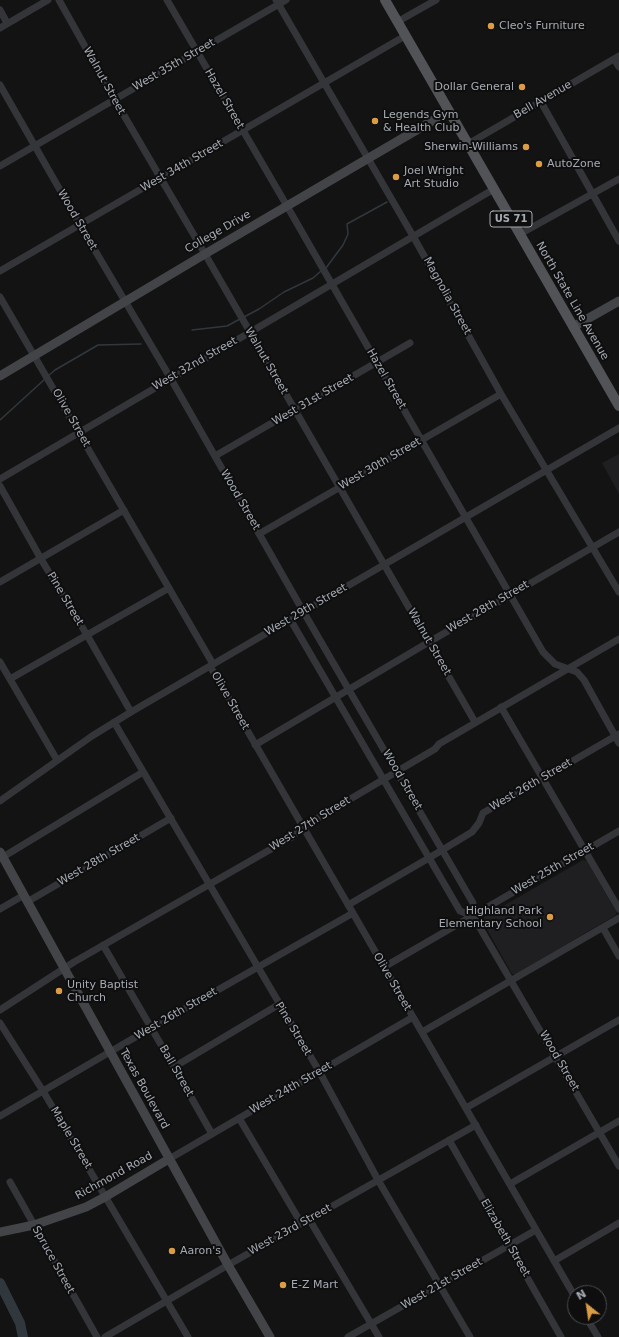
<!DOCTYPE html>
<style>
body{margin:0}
#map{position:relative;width:619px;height:1337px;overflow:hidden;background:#131314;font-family:"DejaVu Sans",sans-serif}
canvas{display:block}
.north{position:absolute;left:567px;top:1285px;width:40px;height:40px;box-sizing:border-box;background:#0e0e0f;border:1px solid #4b4d51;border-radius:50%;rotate:330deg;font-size:11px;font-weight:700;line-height:16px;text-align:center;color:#a6abb3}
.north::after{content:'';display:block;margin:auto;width:14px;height:18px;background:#da9c45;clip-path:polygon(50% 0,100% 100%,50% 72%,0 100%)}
</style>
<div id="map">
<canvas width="619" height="1337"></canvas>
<div class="north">N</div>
</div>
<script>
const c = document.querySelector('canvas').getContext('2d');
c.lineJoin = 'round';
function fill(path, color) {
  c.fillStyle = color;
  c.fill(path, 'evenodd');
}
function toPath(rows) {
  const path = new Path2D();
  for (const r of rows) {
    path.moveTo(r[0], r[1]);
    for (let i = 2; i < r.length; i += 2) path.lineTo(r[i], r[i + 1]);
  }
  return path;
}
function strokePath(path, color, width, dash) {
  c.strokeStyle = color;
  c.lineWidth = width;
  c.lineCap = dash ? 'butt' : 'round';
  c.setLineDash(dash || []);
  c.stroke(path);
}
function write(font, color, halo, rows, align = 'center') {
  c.font = font + ' "DejaVu Sans",sans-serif';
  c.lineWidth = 4;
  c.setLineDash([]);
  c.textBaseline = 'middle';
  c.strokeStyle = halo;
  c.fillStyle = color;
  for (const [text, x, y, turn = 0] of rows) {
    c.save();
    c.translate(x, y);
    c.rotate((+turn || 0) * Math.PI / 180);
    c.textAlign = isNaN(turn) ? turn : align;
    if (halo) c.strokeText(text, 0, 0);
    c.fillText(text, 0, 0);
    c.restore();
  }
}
fill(toPath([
 [619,454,619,494,602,463],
 [583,860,587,861,617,913,616,915,516,974,512,974,484,924,484,917]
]), '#1f1f21');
strokePath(toPath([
 [326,268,343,245,348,234,347,224,387,202],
 [244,317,259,309,284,292,313,278,321,271],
 [192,330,227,326,240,319],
 [48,376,55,370,98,345,141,344],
 [0,420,45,379]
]), '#30383d', 1.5);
strokePath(toPath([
 [0,1283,20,1323,23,1337]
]), '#30383d', 10);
strokePath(toPath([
 [59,0,115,100,205,254,475,722],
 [167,0,287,206,543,652,555,664,577,672,584,680,619,743],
 [276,0,413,236,501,394,619,592],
 [0,10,7,23],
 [397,22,436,0],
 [0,28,48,0],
 [614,59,619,67],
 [0,85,80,225,171,379,303,611,473,903,473,916,619,1166],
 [541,102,619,241],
 [468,144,619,56],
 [0,166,286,0],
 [520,234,619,179],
 [0,271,405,36],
 [0,297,213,664],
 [215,456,410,343],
 [0,479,494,189],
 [0,486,41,559,87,635,131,712],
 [259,534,501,394],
 [0,582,124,510],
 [290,619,460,911,473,916],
 [0,662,57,760],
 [210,666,575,1297],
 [10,679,169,588],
 [501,707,619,909],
 [114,722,319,1071,378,1180,470,1337],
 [255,745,429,642,619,532],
 [0,801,92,736,131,712,619,428],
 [3,857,143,772],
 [27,902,171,818],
 [348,905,429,858,472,832,479,823,483,813,619,734],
 [0,909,24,895],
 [603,928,619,956],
 [103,945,174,1067,212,1134],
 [384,967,619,831],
 [0,1010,74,962,292,837,303,827,435,749,439,744,619,639],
 [0,1023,43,1091,188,1337],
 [422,1032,619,918],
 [174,1067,278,1005],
 [466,1108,619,1020],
 [0,1116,151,1028,353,913],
 [239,1118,301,1223],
 [449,1140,561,1337],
 [169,1159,413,1017],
 [10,1182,97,1337],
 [510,1184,619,1121],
 [309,1219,379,1337],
 [554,1261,619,1223],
 [586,1317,598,1337],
 [105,1337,228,1265,476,1125],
 [348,1337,536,1230]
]), '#343539', 7);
strokePath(toPath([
 [573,327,619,301],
 [0,376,205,254,449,111],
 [0,852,228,1265,270,1337],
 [0,1232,34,1225,86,1207,105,1197,169,1159]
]), '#434448', 9);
strokePath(toPath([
 [385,0,619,406]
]), '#515357', 10);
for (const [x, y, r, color] of [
 [491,26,4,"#da9c45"],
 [522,87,4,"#da9c45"],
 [375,121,4,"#da9c45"],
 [526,147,4,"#da9c45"],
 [539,164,4,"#da9c45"],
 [396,177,4,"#da9c45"],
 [550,917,4,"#da9c45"],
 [59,991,4,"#da9c45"],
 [172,1251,4,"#da9c45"],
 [283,1285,4,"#da9c45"]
]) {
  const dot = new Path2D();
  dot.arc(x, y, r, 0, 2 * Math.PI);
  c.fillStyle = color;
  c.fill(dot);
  strokePath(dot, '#0e0e0f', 1.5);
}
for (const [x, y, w] of [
 [511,219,42]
]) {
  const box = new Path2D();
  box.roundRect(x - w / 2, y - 8, w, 16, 3);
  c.fillStyle = '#0e0e0f';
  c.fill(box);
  strokePath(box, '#a6abb3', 1);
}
write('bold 10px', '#a6abb3', null, [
 ["US 71",511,219]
]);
write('11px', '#a6abb3', '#0e0e0f', [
 ["Cleo's Furniture",499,26],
 ["Dollar General",514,87,"right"],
 ["Legends Gym",383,115],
 ["& Health Club",383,128],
 ["Sherwin-Williams",518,147,"right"],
 ["AutoZone",547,164],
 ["Joel Wright",404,171],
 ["Art Studio",404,184],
 ["Highland Park",542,911,"right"],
 ["Elementary School",542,924,"right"],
 ["Unity Baptist",67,985],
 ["Church",67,998],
 ["Aaron's",180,1251],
 ["E-Z Mart",291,1285]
], 'left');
write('11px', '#a6abb3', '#0e0e0f', [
 ["West 35th Street",174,65,-30],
 ["Walnut Street",104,81,61],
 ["Hazel Street",224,99,60],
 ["Bell Avenue",543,100,-30],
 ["West 34th Street",182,166,-30],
 ["Wood Street",77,220,60],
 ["College Drive",218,232,-30],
 ["Magnolia Street",447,296,61],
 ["North State Line Avenue",572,301,60],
 ["Walnut Street",266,361,60],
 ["West 32nd Street",195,364,-30],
 ["Hazel Street",386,379,60],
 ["West 31st Street",313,400,-30],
 ["Olive Street",71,418,60],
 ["West 30th Street",380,464,-30],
 ["Wood Street",240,500,60],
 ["Pine Street",65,599,59],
 ["West 28th Street",488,607,-30],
 ["West 29th Street",306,610,-30],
 ["Walnut Street",429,642,60],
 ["Olive Street",230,701,60],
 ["Wood Street",402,780,60],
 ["West 26th Street",531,785,-30],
 ["West 27th Street",310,824,-32],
 ["West 28th Street",99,860,-30],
 ["West 25th Street",553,869,-30],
 ["Olive Street",392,982,60],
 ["West 26th Street",176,1014,-30],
 ["Pine Street",293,1029,59],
 ["Wood Street",559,1061,60],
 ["Ball Street",176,1071,60],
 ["West 24th Street",291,1088,-30],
 ["Texas Boulevard",144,1089,61],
 ["Maple Street",71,1138,59],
 ["Richmond Road",114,1176,-29],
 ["West 23rd Street",290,1230,-29],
 ["Elizabeth Street",505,1238,60],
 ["Spruce Street",53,1260,61],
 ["West 21st Street",442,1284,-30]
]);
</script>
